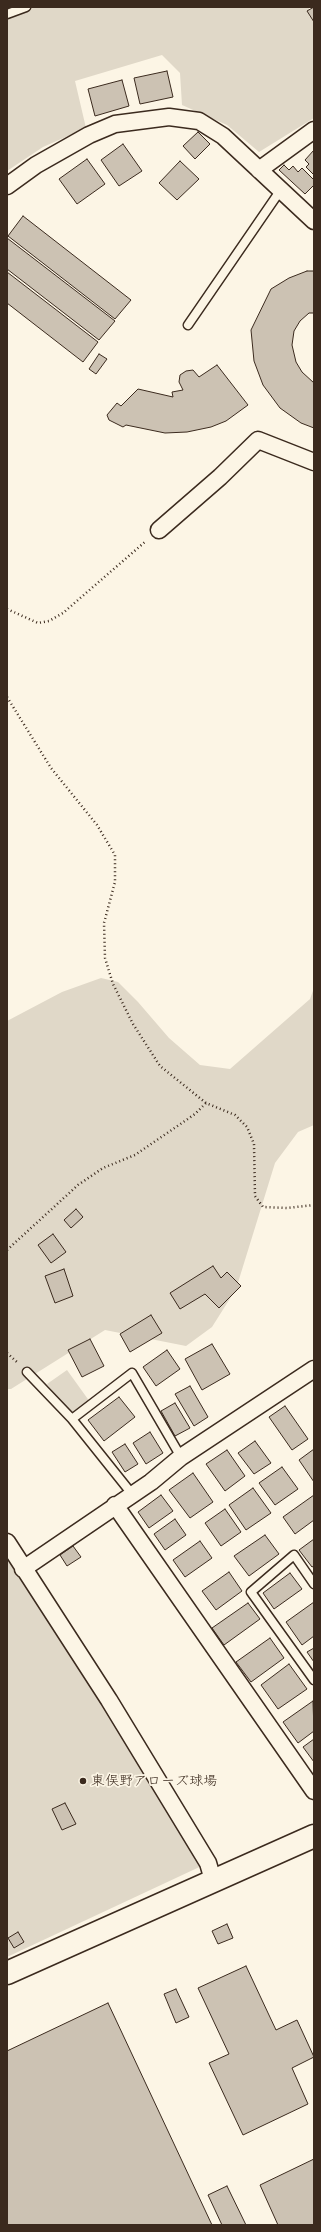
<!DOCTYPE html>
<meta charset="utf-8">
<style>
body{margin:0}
#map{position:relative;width:321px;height:2232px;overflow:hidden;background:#fcf5e5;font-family:"Patrick Hand",sans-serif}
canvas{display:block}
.frame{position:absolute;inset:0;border:8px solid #3b2a1e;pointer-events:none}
</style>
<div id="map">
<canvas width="321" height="2232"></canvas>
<div class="frame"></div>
</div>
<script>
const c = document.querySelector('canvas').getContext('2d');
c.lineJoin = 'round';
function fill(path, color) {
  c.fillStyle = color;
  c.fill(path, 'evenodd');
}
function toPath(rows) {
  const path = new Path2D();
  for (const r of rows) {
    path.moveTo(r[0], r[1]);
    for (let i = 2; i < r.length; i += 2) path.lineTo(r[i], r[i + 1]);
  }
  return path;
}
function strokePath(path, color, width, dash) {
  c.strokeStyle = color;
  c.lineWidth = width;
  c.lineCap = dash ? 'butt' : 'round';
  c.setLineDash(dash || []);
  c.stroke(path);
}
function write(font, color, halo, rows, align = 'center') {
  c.font = font + ' "Patrick Hand","Klee One",sans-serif';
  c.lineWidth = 3.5;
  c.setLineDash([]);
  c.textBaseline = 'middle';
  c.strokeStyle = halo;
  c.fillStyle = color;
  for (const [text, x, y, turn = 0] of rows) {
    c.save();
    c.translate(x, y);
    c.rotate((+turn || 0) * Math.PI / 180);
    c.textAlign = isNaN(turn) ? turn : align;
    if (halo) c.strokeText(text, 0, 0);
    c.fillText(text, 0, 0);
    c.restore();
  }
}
fill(toPath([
 [7,7,308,7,314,16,314,118,259,152,227,125,182,105,180,73,162,55,75,81,86,128,43,147,7,171],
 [101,978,118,982,138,1002,169,1038,200,1065,230,1069,310,999,314,988,314,1125,298,1132,275,1163,236,1289,212,1327,186,1346,105,1330,11,1389,7,1389,7,1021,62,992],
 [67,1370,90,1402,71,1415,47,1384],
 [7,1542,208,1863,7,1957]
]), '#e0d8c8');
const building = toPath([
 [314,7,314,22,307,11,314,7],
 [167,71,173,97,140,104,134,78,167,71],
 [122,80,129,106,95,116,88,89,122,80],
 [198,132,210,144,195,159,183,146,198,132],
 [123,144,142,171,119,186,101,160,123,144],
 [314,150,314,175,306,167,309,164,305,160,314,150],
 [87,159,105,184,77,204,59,179,87,159],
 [180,161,199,179,177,200,159,183,180,161],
 [284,165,289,170,293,166,298,172,302,168,314,180,314,185,305,194,279,170,284,165],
 [23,216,131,300,115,319,8,236,23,216],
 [7,238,115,321,99,340,7,269,7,238],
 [307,271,314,271,314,313,309,313,300,321,294,331,292,345,296,362,302,372,314,383,314,428,301,423,280,408,263,385,254,361,251,330,271,289,289,278,307,271],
 [7,272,98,342,83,362,7,303,7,272],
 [99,354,107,359,96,374,89,369,99,354],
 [217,365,248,405,226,421,211,427,187,432,165,433,126,425,123,427,109,420,107,415,117,403,121,406,138,389,173,397,172,392,183,390,179,382,180,375,186,371,193,370,199,377,217,365],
 [76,1209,83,1217,71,1228,64,1220,76,1209],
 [53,1234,66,1252,51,1263,38,1245,53,1234],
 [213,1266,221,1278,227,1272,241,1286,219,1308,205,1294,180,1309,170,1293,213,1266],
 [64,1269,73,1296,55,1303,45,1276,64,1269],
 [151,1315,162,1333,130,1352,120,1334,151,1315],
 [90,1339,104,1366,82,1377,68,1350,90,1339],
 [212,1344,230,1374,202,1390,185,1359,212,1344],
 [167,1350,180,1369,156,1386,143,1367,167,1350],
 [190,1386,208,1417,194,1426,175,1394,190,1386],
 [119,1397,135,1417,104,1441,88,1420,119,1397],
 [175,1403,190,1428,175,1436,161,1411,175,1403],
 [285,1406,308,1439,292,1450,269,1417,285,1406],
 [150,1432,163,1453,146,1464,133,1443,150,1432],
 [255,1441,271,1463,254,1474,238,1453,255,1441],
 [125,1444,138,1464,125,1472,112,1452,125,1444],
 [314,1449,314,1482,299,1460,314,1449],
 [227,1450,245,1476,225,1491,206,1464,227,1450],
 [282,1467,298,1489,275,1505,259,1483,282,1467],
 [193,1473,213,1502,190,1518,169,1490,193,1473],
 [253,1488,271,1513,246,1530,229,1505,253,1488],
 [161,1495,173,1511,149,1528,138,1512,161,1495],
 [314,1495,314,1520,295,1534,283,1517,314,1495],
 [225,1509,241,1532,221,1546,205,1523,225,1509],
 [175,1519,186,1535,165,1550,154,1534,175,1519],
 [265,1535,279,1554,249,1576,234,1556,265,1535],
 [314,1539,314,1566,312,1567,299,1550,314,1539],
 [200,1541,212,1558,185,1577,173,1560,200,1541],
 [73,1546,81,1557,67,1566,60,1555,73,1546],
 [229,1572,242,1591,216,1610,202,1591,229,1572],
 [290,1573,302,1589,274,1609,263,1593,290,1573],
 [314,1602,314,1636,302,1645,286,1622,314,1602],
 [248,1603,260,1619,224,1645,212,1628,248,1603],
 [270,1638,284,1658,251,1682,236,1662,270,1638],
 [314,1648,314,1662,307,1652,314,1648],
 [289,1664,307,1689,278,1709,261,1685,289,1664],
 [313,1701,314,1731,298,1743,283,1722,313,1701],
 [314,1739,314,1762,303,1747,314,1739],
 [65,1803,76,1824,62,1830,52,1809,65,1803],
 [227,1924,233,1938,218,1944,212,1931,227,1924],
 [18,1932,24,1942,14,1948,8,1938,18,1932],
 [246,1966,276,2030,297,2020,314,2057,292,2068,308,2104,243,2135,209,2063,229,2054,198,1988,246,1966],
 [176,1989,189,2017,176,2023,164,1994,176,1989],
 [108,2003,212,2225,7,2225,7,2051,108,2003],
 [314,2159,314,2225,278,2225,260,2185,314,2159],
 [227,2186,246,2225,222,2225,208,2195,227,2186]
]);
fill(building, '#ccc2b3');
strokePath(building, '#3b2a1e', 1);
const lane = toPath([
 [7,14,26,7],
 [188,325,280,191],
 [27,1372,72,1419,132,1494],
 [72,1419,132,1373,181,1457],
 [314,1584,294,1555,251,1592,314,1680]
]);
const street = toPath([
 [259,170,314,130],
 [7,186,36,165,89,135,115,124,169,117,199,121,223,136,314,221],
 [159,530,220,477,258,440,314,462],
 [115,1505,314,1791],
 [7,1542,109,1700,208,1863,213,1880],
 [23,1569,151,1482,181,1457,314,1369]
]);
const secondary = toPath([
 [7,1973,314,1836]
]);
strokePath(lane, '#3b2a1e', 11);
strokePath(street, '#3b2a1e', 19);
strokePath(secondary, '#3b2a1e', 25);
strokePath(toPath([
 [7,609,38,623,49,621,63,613,146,541],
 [7,697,51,768,97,825,115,855,115,882,104,923,105,958,113,984,133,1024,160,1066,206,1103,235,1115,247,1127,254,1144,255,1196,263,1207,287,1208,314,1205],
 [7,1250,78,1185,103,1168,135,1155,195,1114,206,1103],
 [7,1353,17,1362]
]), '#3b2a1e', 2.5, [1, 3]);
strokePath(lane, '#fcf5e5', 8);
strokePath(street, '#fcf5e5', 16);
strokePath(secondary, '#fcf5e5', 22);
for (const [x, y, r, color] of [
 [83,1781,4,"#3b2a1e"]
]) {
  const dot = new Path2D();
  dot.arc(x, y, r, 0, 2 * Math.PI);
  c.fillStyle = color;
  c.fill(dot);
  strokePath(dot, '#fcf5e5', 1.5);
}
write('14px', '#3b2a1e', '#fcf5e5', [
 ["東俣野アローズ球場",91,1781]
], 'left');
</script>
